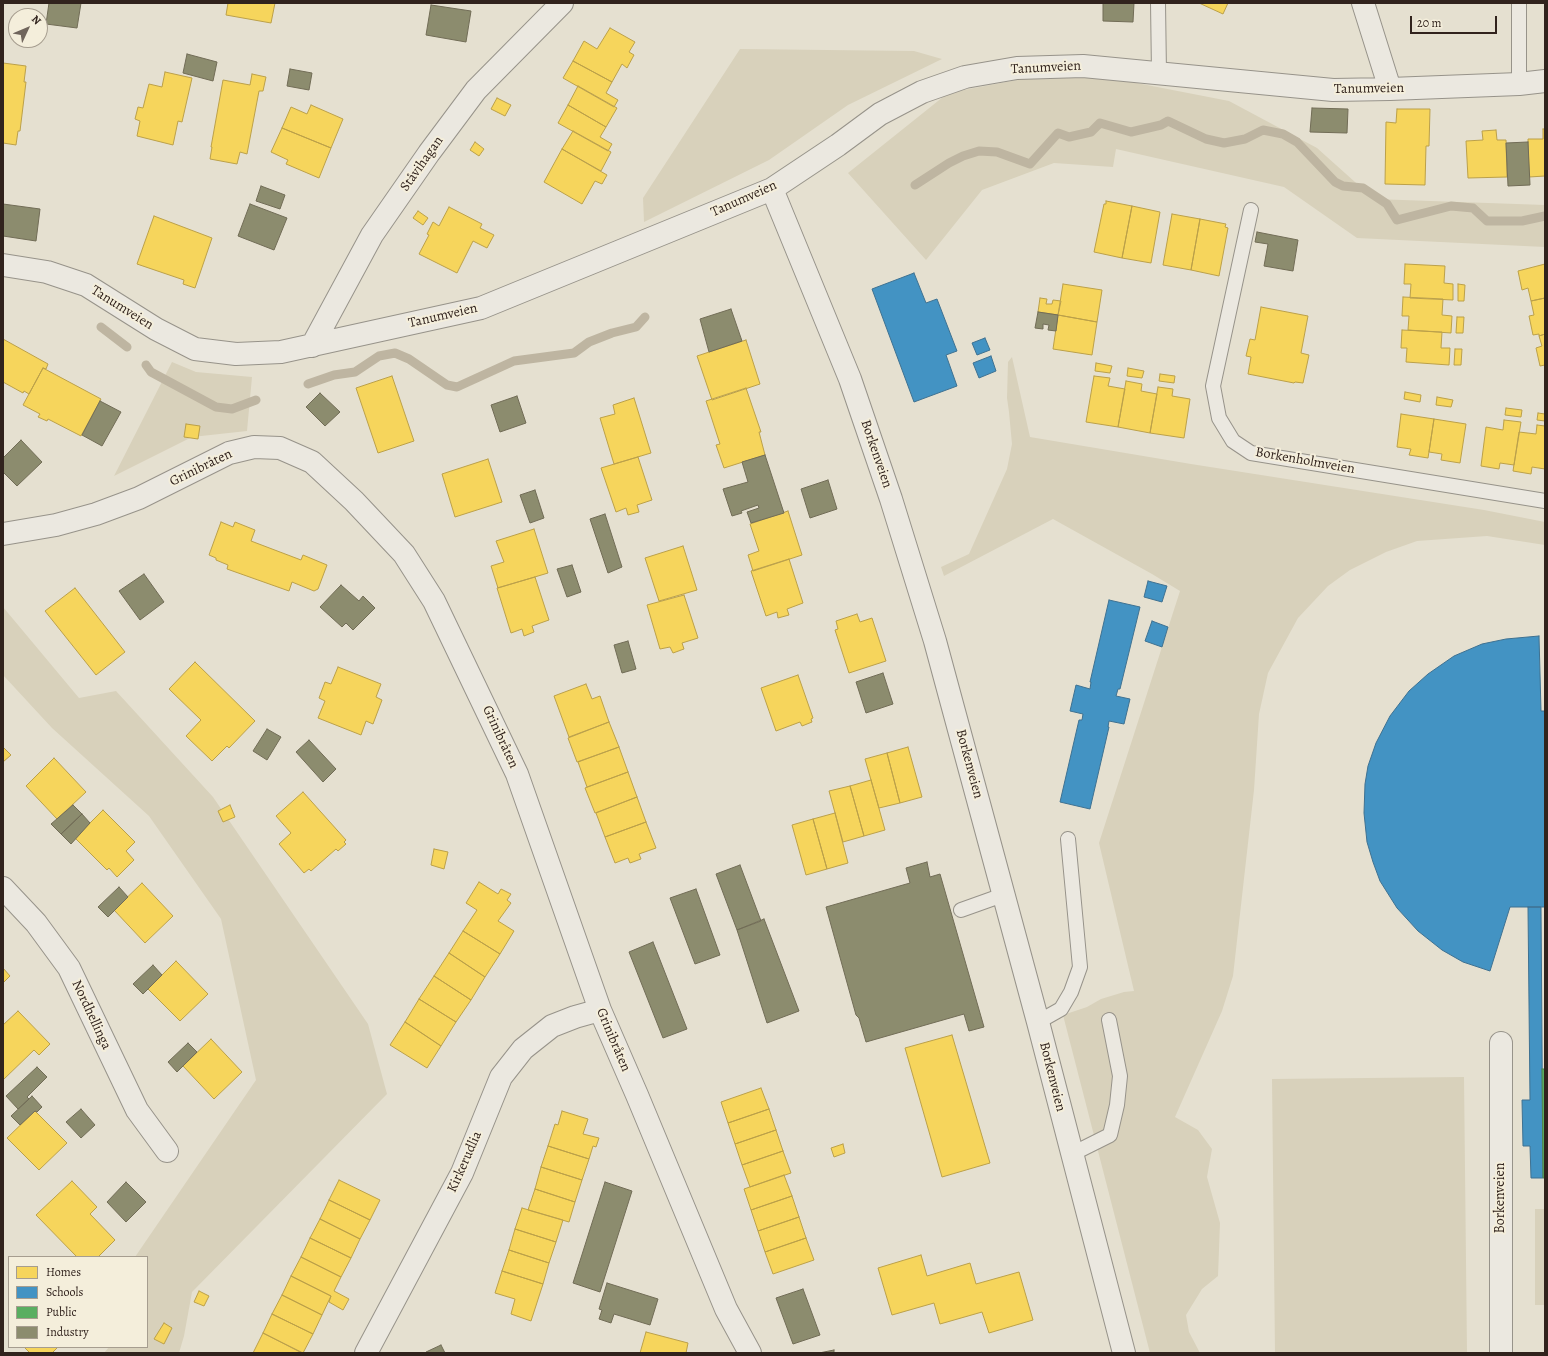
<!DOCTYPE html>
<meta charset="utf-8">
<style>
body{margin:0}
#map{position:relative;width:1548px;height:1356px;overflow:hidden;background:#e5e0d0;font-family:Alegreya,serif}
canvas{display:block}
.frame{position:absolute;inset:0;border:4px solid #31231d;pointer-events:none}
.legend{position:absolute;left:8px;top:1256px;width:140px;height:92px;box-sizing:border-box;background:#f4eedb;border:1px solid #a69d8f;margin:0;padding:5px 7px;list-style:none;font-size:12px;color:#31231d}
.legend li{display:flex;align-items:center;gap:8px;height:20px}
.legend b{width:20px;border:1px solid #a69d8f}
.north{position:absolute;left:8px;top:8px;width:40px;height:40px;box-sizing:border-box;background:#f4eedb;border:1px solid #a69d8f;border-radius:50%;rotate:46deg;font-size:11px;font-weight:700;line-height:16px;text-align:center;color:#31231d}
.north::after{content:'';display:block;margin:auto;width:14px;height:18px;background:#70655c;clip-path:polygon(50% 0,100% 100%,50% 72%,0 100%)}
.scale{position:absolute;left:1410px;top:16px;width:87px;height:18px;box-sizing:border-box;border:2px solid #31231d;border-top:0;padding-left:5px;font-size:12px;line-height:14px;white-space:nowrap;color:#31231d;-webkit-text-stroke:3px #f4eedb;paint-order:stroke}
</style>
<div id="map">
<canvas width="1548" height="1356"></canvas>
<div class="frame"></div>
<ul class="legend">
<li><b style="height:11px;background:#f6d55c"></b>Homes</li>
<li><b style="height:11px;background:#4393c3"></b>Schools</li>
<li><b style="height:11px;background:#5aae61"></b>Public</li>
<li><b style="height:11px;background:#8c8c6e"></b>Industry</li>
</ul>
<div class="north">N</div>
<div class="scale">20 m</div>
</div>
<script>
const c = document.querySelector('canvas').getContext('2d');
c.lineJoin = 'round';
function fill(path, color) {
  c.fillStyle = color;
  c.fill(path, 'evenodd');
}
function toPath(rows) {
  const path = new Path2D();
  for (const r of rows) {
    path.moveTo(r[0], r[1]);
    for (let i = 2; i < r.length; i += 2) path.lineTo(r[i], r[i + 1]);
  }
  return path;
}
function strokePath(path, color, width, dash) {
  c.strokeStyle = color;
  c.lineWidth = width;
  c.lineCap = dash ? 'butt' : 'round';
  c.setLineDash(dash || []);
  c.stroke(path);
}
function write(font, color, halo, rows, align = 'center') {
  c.font = font + ' Alegreya,serif';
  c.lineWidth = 4;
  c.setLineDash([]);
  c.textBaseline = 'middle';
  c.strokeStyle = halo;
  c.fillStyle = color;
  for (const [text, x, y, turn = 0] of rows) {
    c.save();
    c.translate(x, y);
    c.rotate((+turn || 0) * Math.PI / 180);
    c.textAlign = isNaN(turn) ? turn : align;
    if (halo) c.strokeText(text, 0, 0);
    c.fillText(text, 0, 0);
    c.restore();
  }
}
fill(toPath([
 [740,49,914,51,942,59,848,105,769,160,644,222,643,198],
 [1070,70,1229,101,1317,148,1374,199,1545,205,1545,247,1357,238,1284,187,1116,149,1113,167,1054,163,982,190,926,260,848,173,948,93],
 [1012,357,1030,437,1191,464,1484,510,1545,522,1545,545,1487,536,1417,541,1386,552,1350,570,1328,586,1298,618,1268,673,1259,714,1254,790,1233,976,1222,1011,1175,1117,1198,1130,1212,1149,1207,1177,1220,1223,1218,1276,1202,1289,1186,1315,1189,1332,1200,1353,1150,1353,1063,1015,1087,1007,1101,999,1124,992,1134,991,1099,843,1180,591,1152,574,1053,519,944,576,941,567,969,554,1007,469,1012,444,1009,412,1007,398,1008,362],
 [172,362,196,372,252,377,247,431,192,437,114,476],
 [3,607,79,698,116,691,213,797,368,1024,387,1094,192,1292,184,1336,179,1353,104,1353,109,1347,147,1347,147,1257,135,1257,256,1080,221,919,149,816,52,728,3,675],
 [1464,1077,1467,1353,1275,1353,1272,1079],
 [1535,1209,1545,1209,1545,1305,1535,1305]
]), '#d8d1bb');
const homes = toPath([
 [228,3,275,3,271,23,226,15,228,3],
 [1199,3,1228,3,1223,14,1199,3],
 [610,28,635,42,629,52,634,55,627,68,622,64,612,82,573,61,584,41,597,49,610,28],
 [573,61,612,82,606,93,618,100,614,107,563,78,573,61],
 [3,63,26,66,24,82,26,82,20,131,18,131,16,145,3,143,3,63],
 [165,72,192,78,182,122,178,121,173,145,137,136,140,121,135,119,138,107,143,108,149,84,162,87,165,72],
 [252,74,266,77,263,91,259,91,247,154,240,152,237,164,210,159,212,147,211,147,223,80,250,85,252,74],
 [578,86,617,108,606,127,568,105,578,86],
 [497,98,511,105,505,116,491,109,497,98],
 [311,105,343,119,331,148,282,128,291,107,307,114,311,105],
 [568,105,606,127,600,137,612,144,608,151,558,123,568,105],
 [1397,109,1430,109,1429,146,1426,146,1425,185,1385,184,1386,122,1396,123,1397,109],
 [282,128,331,148,319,178,286,164,288,160,271,152,282,128],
 [1543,129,1545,129,1545,176,1529,177,1528,139,1543,139,1543,129],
 [1496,130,1497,140,1506,140,1507,177,1468,178,1466,141,1483,140,1482,131,1496,130],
 [573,131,611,152,601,171,562,149,573,131],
 [475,142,484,149,479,156,470,150,475,142],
 [562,149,607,175,602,184,595,181,582,204,544,182,562,149],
 [1106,201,1132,206,1122,258,1094,252,1104,204,1106,204,1106,201],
 [1132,206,1160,212,1151,263,1122,258,1132,206],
 [449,207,482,224,480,228,494,235,487,248,473,241,457,273,419,254,429,235,427,234,433,222,439,226,449,207],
 [418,211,428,218,423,225,413,218,418,211],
 [1172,214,1200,219,1191,270,1163,265,1172,214],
 [154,216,212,238,195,288,183,284,184,280,137,264,154,216],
 [1200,219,1226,224,1225,227,1228,228,1219,276,1191,270,1200,219],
 [1405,264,1445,266,1444,283,1453,284,1453,300,1410,298,1411,284,1404,284,1405,264],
 [1545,264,1545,298,1531,301,1528,288,1522,290,1518,271,1545,264],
 [1063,284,1102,290,1097,322,1058,315,1063,284],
 [1458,284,1465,285,1464,301,1458,301,1458,284],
 [1403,297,1443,299,1442,315,1452,316,1451,333,1408,330,1409,316,1402,316,1403,297],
 [1040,298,1047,299,1046,304,1052,304,1053,300,1061,301,1058,315,1038,312,1040,298],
 [1545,298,1545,334,1539,336,1539,334,1533,335,1529,316,1534,315,1531,301,1545,298],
 [1261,307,1308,316,1301,353,1309,355,1303,383,1295,382,1294,383,1248,374,1251,357,1246,356,1250,339,1255,340,1261,307],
 [1058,315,1097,322,1092,355,1053,349,1058,315],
 [1457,317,1464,317,1463,333,1456,333,1457,317],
 [1402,330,1442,332,1441,348,1450,348,1449,365,1406,362,1407,348,1401,348,1402,330],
 [1545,334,1545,365,1540,366,1536,348,1542,346,1539,336,1545,334],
 [3,339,48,364,46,369,43,368,29,394,24,391,23,393,3,382,3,339],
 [746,340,760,384,712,400,697,356,746,340],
 [1455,349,1462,349,1461,365,1454,365,1455,349],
 [1096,363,1112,366,1110,373,1095,371,1096,363],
 [43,368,101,399,81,436,48,419,47,421,38,417,40,414,23,405,43,368],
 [1128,368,1144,371,1142,378,1127,376,1128,368],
 [1160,374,1175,376,1174,383,1159,381,1160,374],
 [392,376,414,441,378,453,356,388,392,376],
 [1094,376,1110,378,1108,386,1125,389,1118,427,1086,422,1094,376],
 [1126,381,1142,384,1141,391,1157,394,1150,433,1118,427,1126,381],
 [1158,387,1173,389,1172,396,1190,399,1184,438,1150,433,1158,387],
 [746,388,761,432,759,432,765,455,724,468,716,445,720,444,706,401,746,388],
 [1405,392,1421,395,1420,402,1404,399,1405,392],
 [1437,397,1453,400,1451,407,1436,405,1437,397],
 [634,398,651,453,614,464,600,418,615,414,613,405,634,398],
 [1506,408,1522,410,1521,417,1505,415,1506,408],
 [1538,413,1545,414,1545,421,1537,420,1538,413],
 [1401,414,1434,419,1428,458,1409,455,1411,449,1397,447,1401,414],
 [1434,419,1466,424,1460,463,1441,460,1442,454,1429,452,1434,419],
 [1504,420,1521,422,1514,465,1500,463,1499,469,1481,466,1486,427,1503,430,1504,420],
 [186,424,200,426,198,439,184,437,186,424],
 [1537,425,1545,426,1545,469,1532,467,1531,474,1513,471,1519,432,1536,434,1537,425],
 [638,457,652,500,637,505,639,512,628,515,626,508,616,512,601,468,638,457],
 [488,459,502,502,455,517,442,474,488,459],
 [788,511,802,555,753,571,748,555,759,551,750,524,788,511],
 [221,522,233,527,235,522,255,530,251,541,301,560,303,555,327,565,318,589,314,591,292,582,289,591,227,569,228,565,216,560,216,558,209,555,221,522],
 [534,529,548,573,498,588,491,566,504,562,496,541,534,529],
 [683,546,697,590,659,601,645,558,683,546],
 [789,559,803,603,787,609,789,615,778,618,777,612,766,616,751,571,789,559],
 [535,577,549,620,532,626,534,632,524,636,522,629,511,633,497,588,535,577],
 [75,588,125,652,96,675,45,611,75,588],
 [684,595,698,638,682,643,684,649,673,653,670,647,660,649,647,605,684,595],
 [857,614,860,622,872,618,886,661,849,673,835,630,838,629,836,621,857,614],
 [195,662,255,721,229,748,227,746,212,761,186,736,201,720,169,689,195,662],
 [338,667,381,684,376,697,382,700,373,724,366,721,361,735,318,718,325,701,319,698,325,682,331,684,338,667],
 [798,675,813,718,811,719,812,722,802,726,800,722,776,731,761,688,798,675],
 [586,684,592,699,600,696,609,722,569,737,554,696,586,684],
 [609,722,619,747,577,762,568,738,609,722],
 [3,747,11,755,3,762,3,747],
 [619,747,628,772,587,787,578,762,619,747],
 [908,747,922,797,900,803,887,753,908,747],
 [887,753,900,803,879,808,865,759,887,753],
 [54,758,86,792,57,819,26,786,54,758],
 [628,772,637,797,595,813,585,788,628,772],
 [871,780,885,830,864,836,850,786,871,780],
 [850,786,864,836,843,842,829,791,850,786],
 [303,792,346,840,344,842,346,844,338,851,336,849,311,871,309,869,304,873,279,844,291,833,276,816,303,792],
 [637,797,646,822,605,837,596,813,637,797],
 [230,805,235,817,223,822,218,811,230,805],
 [103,810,135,842,126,851,134,860,117,877,109,868,107,870,75,838,103,810],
 [835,813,848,863,827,869,813,819,835,813],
 [813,819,827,869,806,875,792,825,813,819],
 [646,822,656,848,639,854,641,859,630,863,628,858,615,863,605,837,646,822],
 [434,849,448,852,444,869,431,865,434,849],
 [479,882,498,894,501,889,511,894,507,900,511,903,498,921,514,931,500,954,463,931,477,910,466,903,479,882],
 [142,883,173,916,145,943,114,910,142,883],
 [463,931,500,954,485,977,449,953,463,931],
 [449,953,485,977,471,1000,434,976,449,953],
 [176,961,208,994,180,1021,148,989,176,961],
 [3,968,10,976,3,983,3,968],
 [434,976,471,1000,456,1022,419,999,434,976],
 [419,999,456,1022,441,1046,405,1022,419,999],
 [18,1011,50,1044,39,1055,34,1050,3,1080,3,1025,18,1011],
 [405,1022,441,1046,427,1068,390,1045,405,1022],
 [952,1035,990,1163,942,1177,905,1048,952,1035],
 [211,1039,242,1072,214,1099,183,1066,211,1039],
 [761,1088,769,1109,728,1123,721,1102,761,1088],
 [769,1109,776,1130,735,1144,728,1123,769,1109],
 [35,1111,67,1143,39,1170,7,1138,35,1111],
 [562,1111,588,1119,583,1134,599,1138,596,1147,593,1146,589,1159,548,1146,555,1124,558,1125,562,1111],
 [776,1130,783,1151,742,1165,735,1144,776,1130],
 [843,1144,845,1153,834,1157,831,1148,843,1144],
 [548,1146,589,1159,582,1180,541,1167,548,1146],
 [783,1151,791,1173,750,1187,742,1165,783,1151],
 [541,1167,582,1180,575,1202,535,1189,541,1167],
 [784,1175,792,1196,751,1210,744,1189,784,1175],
 [339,1180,380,1200,370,1220,329,1200,339,1180],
 [72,1181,97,1207,90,1214,115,1240,98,1257,77,1257,36,1215,72,1181],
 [535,1189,575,1202,569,1222,528,1210,535,1189],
 [792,1196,799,1217,758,1231,751,1210,792,1196],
 [329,1200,370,1220,360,1239,320,1219,329,1200],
 [522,1208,563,1220,556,1242,515,1229,522,1208],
 [799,1217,806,1238,765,1252,758,1231,799,1217],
 [320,1219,360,1239,351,1258,310,1238,320,1219],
 [515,1229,556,1242,549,1263,509,1250,515,1229],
 [310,1238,351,1258,341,1277,301,1257,310,1238],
 [806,1238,814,1260,773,1274,765,1252,806,1238],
 [509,1250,549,1263,543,1284,502,1271,509,1250],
 [921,1255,927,1276,970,1263,976,1284,1019,1272,1033,1320,989,1333,982,1312,940,1324,934,1303,892,1315,878,1268,921,1255],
 [301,1257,341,1277,334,1291,349,1299,343,1310,329,1302,331,1296,291,1276,301,1257],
 [502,1271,543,1284,531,1321,511,1314,515,1299,495,1293,502,1271],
 [291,1276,331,1296,322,1315,282,1295,291,1276],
 [199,1291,209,1296,204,1306,194,1302,199,1291],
 [282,1295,322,1315,313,1334,272,1314,282,1295],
 [272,1314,313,1334,303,1353,263,1333,272,1314],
 [164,1323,172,1328,164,1344,154,1339,164,1323],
 [646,1332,688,1343,686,1353,640,1353,646,1332],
 [263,1333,302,1353,253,1353,263,1333],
 [24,1347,58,1347,52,1353,30,1353,24,1347]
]);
fill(homes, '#f6d55c');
strokePath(homes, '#bba049', 1);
const schools = toPath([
 [914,273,926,303,937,299,957,351,946,355,957,386,914,402,872,289,914,273],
 [985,338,990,350,977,355,972,343,985,338],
 [991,356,996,371,979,378,973,363,991,356],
 [1148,581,1167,586,1162,602,1144,597,1148,581],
 [1109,600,1140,607,1120,689,1118,689,1116,696,1130,699,1124,724,1109,721,1108,727,1109,727,1090,809,1060,802,1079,720,1082,720,1083,714,1070,711,1076,685,1090,689,1091,682,1090,682,1109,600],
 [1152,621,1168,627,1162,647,1145,641,1152,621],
 [1539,636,1541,711,1545,711,1545,907,1510,907,1490,971,1463,962,1442,950,1418,931,1397,908,1380,881,1373,862,1367,842,1364,813,1365,784,1368,766,1376,743,1390,716,1409,691,1428,674,1454,656,1482,644,1506,639,1539,636],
 [1528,907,1541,907,1543,1178,1531,1178,1530,1146,1523,1146,1522,1100,1530,1100,1528,907]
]);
fill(schools, '#4393c3');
strokePath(schools, '#3e7191', 1);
const public = toPath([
 [1542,1069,1545,1069,1545,1178,1543,1178,1542,1069]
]);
fill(public, '#5aae61');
strokePath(public, '#4e844d', 1);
const industry = toPath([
 [49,3,81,3,77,28,46,24,49,3],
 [1103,3,1134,3,1133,22,1103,21,1103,3],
 [431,5,471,11,466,42,426,35,431,5],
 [187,54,217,62,213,81,183,73,187,54],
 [290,69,312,73,309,90,287,86,290,69],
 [1312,108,1348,109,1347,133,1310,132,1312,108],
 [1528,142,1530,185,1508,186,1506,143,1528,142],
 [261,186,285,195,280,209,256,201,261,186],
 [3,204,40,209,36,241,3,236,3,204],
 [250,204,287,218,274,250,238,236,250,204],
 [1257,232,1298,240,1293,271,1264,266,1268,244,1255,242,1257,232],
 [731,309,742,341,709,352,700,319,731,309],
 [1038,312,1058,315,1056,331,1048,330,1049,325,1043,324,1043,329,1035,328,1038,312],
 [320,393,340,412,325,426,306,407,320,393],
 [517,396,526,423,500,432,491,405,517,396],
 [100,401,121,412,102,446,82,435,100,401],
 [21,440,42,462,17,486,3,472,3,458,21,440],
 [765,455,784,513,751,523,747,512,759,508,758,505,741,511,742,513,732,516,723,489,748,482,742,462,765,455],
 [828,480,837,509,810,518,801,489,828,480],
 [535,490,544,518,530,523,520,495,535,490],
 [605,514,622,567,608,573,590,519,605,514],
 [572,565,581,592,567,597,557,569,572,565],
 [144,574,164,602,140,620,119,591,144,574],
 [341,585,359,601,363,596,375,608,353,630,346,623,342,627,320,607,341,585],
 [628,641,636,669,622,673,614,645,628,641],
 [883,673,893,704,866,713,856,682,883,673],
 [267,729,281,737,267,760,253,751,267,729],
 [309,740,336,769,323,782,296,752,309,740],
 [73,805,82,814,61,834,51,824,73,805],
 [82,814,90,823,71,844,61,834,82,814],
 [927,862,930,877,940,874,984,1027,969,1031,964,1014,866,1042,859,1018,856,1015,826,907,910,883,906,868,927,862],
 [740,865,761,921,737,930,716,874,740,865],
 [119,887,128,897,108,917,98,907,119,887],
 [696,889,720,955,695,964,670,898,696,889],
 [764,919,799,1011,767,1023,737,930,764,919],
 [653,942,687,1029,663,1038,629,952,653,942],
 [153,965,162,975,143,994,133,984,153,965],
 [188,1043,197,1052,177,1072,168,1062,188,1043],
 [37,1067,47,1077,27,1097,29,1099,18,1109,6,1096,37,1067],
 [32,1096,42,1107,37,1112,35,1111,20,1125,11,1116,32,1096],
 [81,1109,95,1125,81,1138,66,1122,81,1109],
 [126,1182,146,1202,126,1222,107,1202,126,1182],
 [605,1182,632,1191,600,1292,573,1283,605,1182],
 [607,1283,658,1299,650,1325,614,1314,611,1323,599,1319,602,1310,599,1309,607,1283],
 [803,1289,820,1335,793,1344,776,1298,803,1289],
 [441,1345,445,1353,427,1353,426,1352,441,1345],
 [834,1350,834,1353,819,1353,834,1350]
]);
fill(industry, '#8c8c6e');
strokePath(industry, '#716c56', 1);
strokePath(toPath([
 [915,185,949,163,963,156,979,151,997,152,1030,164,1058,133,1069,137,1091,132,1100,123,1131,132,1161,125,1168,121,1206,139,1224,143,1245,139,1263,130,1283,134,1297,142,1335,182,1343,186,1363,188,1387,204,1397,220,1451,206,1473,208,1487,221,1522,221,1545,216],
 [101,327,127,347],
 [146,365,151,372,216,407,232,409,256,400],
 [308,384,334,375,355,372,379,356,395,353,409,359,447,385,457,387,514,361,574,353,589,342,612,333,636,327,645,317]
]), '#beb5a1', 9);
const service = toPath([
 [1158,3,1159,73],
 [1519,3,1519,84],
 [1251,210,1213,386,1219,418,1233,441,1251,453,1545,501],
 [961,910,1003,895],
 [1038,1022,1061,1009,1071,992,1080,967,1068,839],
 [1072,1154,1110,1135,1117,1105,1120,1076,1109,1020]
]);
const minor = toPath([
 [1363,3,1390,89],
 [772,189,850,379,891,499,935,641,1038,1022,1124,1353],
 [3,265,47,272,86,285,156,329,195,349,236,354,281,352,481,308,772,189,838,145,880,114,922,92,965,77,1017,68,1083,66,1333,90,1390,89,1519,84,1545,81],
 [312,346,372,235,429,153,476,90,562,3],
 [3,534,56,525,96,514,139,498,229,453,254,447,280,448,312,462,354,501,404,554,434,601,517,774,600,1010,637,1095,726,1309,750,1353],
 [3,888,36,923,69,968,137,1110,167,1151],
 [366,1353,462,1173,501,1077,523,1049,552,1026,575,1017,600,1010],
 [1501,1353,1501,1043]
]);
strokePath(service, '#97938a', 16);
strokePath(minor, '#97938a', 24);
strokePath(service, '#ebe8e0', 14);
strokePath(minor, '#ebe8e0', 22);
write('14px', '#31231d', '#f4eedb', [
 ["Tanumveien",1046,68,-3],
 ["Tanumveien",1369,89,-1],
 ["Ståvihagan",422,164,-55],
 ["Tanumveien",744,199,-24],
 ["Tanumveien",122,308,32],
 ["Tanumveien",443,316,-13],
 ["Borkenveien",876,454,71],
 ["Borkenholmveien",1305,461,10],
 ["Grinibråten",201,468,-26],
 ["Grinibråten",500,737,65],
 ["Borkenveien",969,764,75],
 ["Nordhellinga",91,1015,65],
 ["Grinibråten",613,1040,67],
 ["Borkenveien",1052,1077,76],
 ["Kirkerudlia",465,1162,-66],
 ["Borkenveien",1501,1198,-90]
]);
</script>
